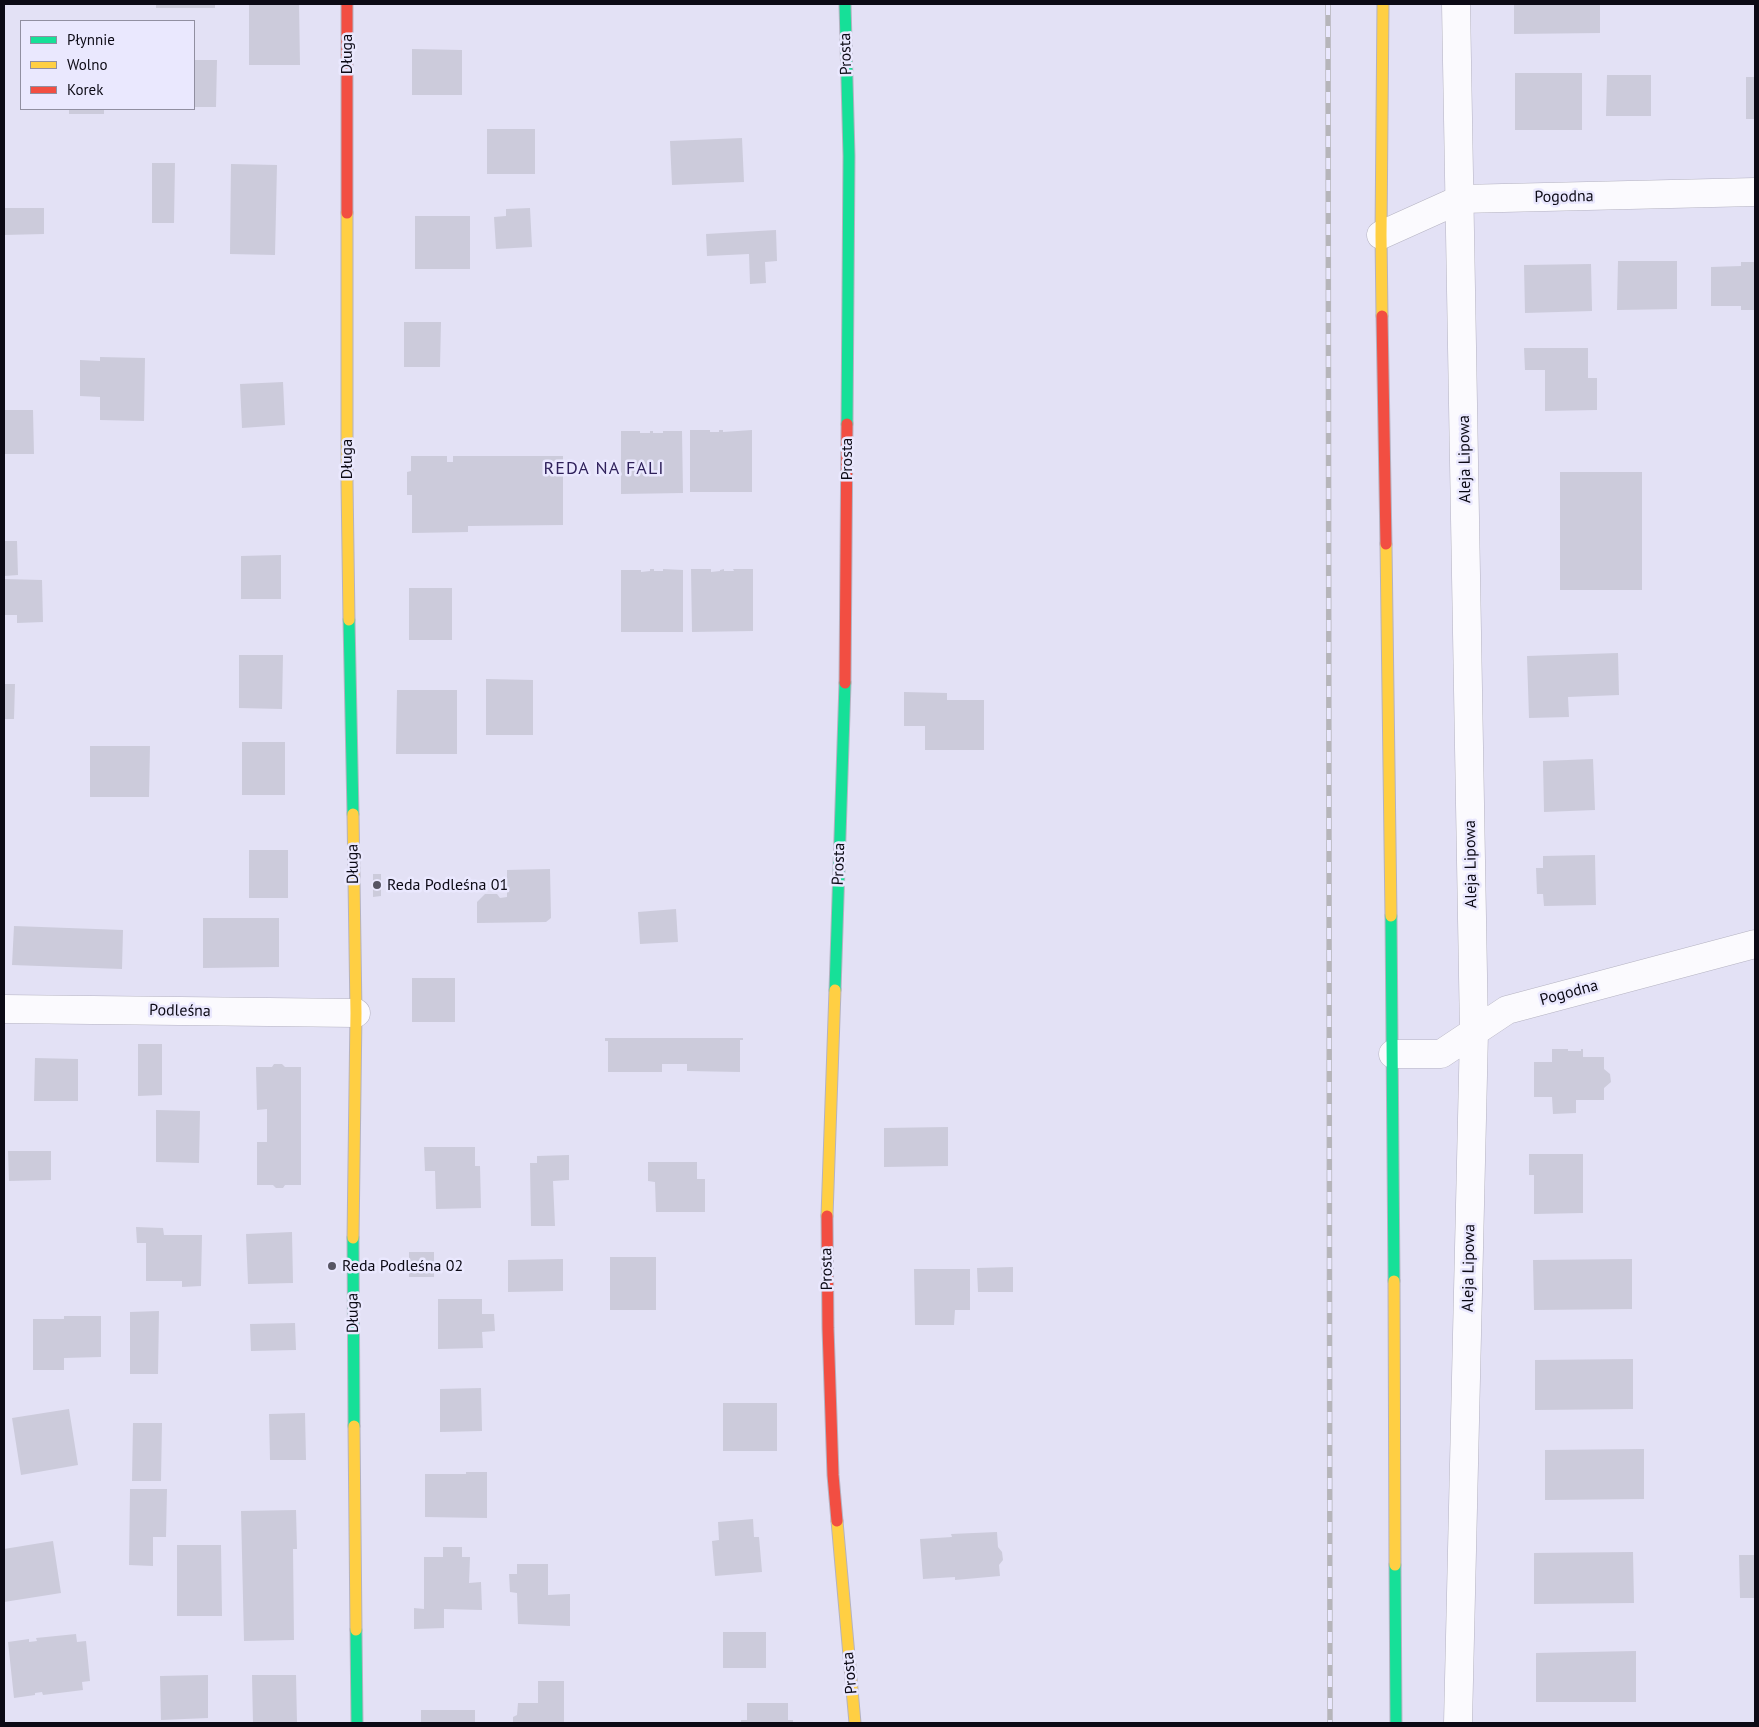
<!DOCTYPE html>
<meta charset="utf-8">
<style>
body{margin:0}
#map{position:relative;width:1759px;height:1727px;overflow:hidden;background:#e3e1f5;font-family:"PT Sans",sans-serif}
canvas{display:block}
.frame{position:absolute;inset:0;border:5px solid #0c0a15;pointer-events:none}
.legend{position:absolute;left:20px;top:20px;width:175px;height:90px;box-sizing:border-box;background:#eae8fe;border:1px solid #918fa1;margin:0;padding:6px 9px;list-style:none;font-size:15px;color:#0c0a15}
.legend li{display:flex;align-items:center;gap:10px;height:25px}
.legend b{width:25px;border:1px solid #918fa1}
</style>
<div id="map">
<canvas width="1759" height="1727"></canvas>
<div class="frame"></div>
<ul class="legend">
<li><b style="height:6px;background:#16e098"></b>Płynnie</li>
<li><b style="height:6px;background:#ffcf43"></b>Wolno</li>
<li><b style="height:6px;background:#f24e42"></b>Korek</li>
</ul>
</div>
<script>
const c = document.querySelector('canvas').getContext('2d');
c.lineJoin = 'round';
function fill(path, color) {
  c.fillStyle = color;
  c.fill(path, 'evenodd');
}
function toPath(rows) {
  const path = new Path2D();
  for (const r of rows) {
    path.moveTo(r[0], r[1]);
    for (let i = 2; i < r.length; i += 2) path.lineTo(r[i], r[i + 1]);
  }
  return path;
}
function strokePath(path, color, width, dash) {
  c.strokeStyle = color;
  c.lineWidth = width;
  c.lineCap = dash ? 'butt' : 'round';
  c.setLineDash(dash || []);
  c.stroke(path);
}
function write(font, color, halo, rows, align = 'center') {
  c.font = font + ' "PT Sans",sans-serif';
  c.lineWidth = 5;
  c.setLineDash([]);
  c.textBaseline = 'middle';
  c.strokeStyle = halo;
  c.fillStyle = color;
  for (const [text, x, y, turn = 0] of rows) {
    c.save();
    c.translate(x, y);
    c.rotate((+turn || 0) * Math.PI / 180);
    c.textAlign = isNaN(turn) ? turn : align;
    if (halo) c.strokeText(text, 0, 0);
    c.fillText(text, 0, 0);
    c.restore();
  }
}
fill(toPath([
 [156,4,215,4,215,8,156,8],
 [249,4,299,4,300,65,249,65],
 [1514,4,1600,4,1600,33,1514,34],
 [412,49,462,50,462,95,412,95],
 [194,60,217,60,216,107,194,107],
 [1515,73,1582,73,1582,130,1515,130],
 [1607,75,1651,75,1651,116,1606,116],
 [1746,77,1755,77,1755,119,1746,119],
 [69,109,104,109,104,114,69,114],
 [487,129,535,129,535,174,487,174],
 [742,138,744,182,672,185,670,141],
 [152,163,175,163,174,223,152,223],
 [231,164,277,165,275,255,230,254],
 [4,208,44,208,44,234,4,235],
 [530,208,532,247,496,249,494,217,506,216,506,209],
 [415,216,470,216,470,269,415,269],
 [776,230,777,261,765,262,766,283,750,284,749,254,707,256,706,234],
 [1618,261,1677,261,1677,309,1617,310],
 [1741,262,1755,262,1755,310,1741,310,1741,306,1711,306,1711,267,1741,266],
 [1591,264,1592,311,1525,313,1524,265],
 [404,322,441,322,440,367,404,367],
 [1524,348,1588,348,1588,378,1597,378,1597,410,1545,411,1545,370,1525,370],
 [100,357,145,358,144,421,100,420,100,397,80,396,80,360,100,361],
 [283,382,285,425,242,428,240,384],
 [4,410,33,410,34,454,4,454],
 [690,430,710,430,710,432,719,432,719,430,723,430,723,432,752,430,752,492,690,492],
 [621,431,640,431,640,433,650,433,650,431,653,431,653,433,663,433,663,431,682,431,683,493,621,494],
 [411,456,447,456,447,462,453,462,453,456,563,456,563,525,468,526,468,532,412,533,412,495,407,495,407,472,411,471],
 [1560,472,1642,472,1642,590,1560,590],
 [4,541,17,541,18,575,4,576],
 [281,555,281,599,241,599,241,556],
 [650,569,654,569,654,571,663,571,663,569,683,570,683,632,621,632,621,570,641,570,641,572,650,571],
 [691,569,711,569,711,572,720,571,720,570,724,569,724,571,734,571,733,569,753,569,753,631,692,632],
 [4,579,42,580,43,622,17,623,17,615,4,615],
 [409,588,452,588,452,640,409,640],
 [1618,653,1619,695,1568,697,1569,717,1529,718,1527,656],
 [239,655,283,655,282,709,239,708],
 [486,679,533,680,533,735,486,735],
 [4,684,15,684,14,719,4,719],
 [397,690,457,690,457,754,396,754],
 [904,692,947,693,947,700,984,700,984,750,925,750,925,726,904,726],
 [242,742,285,742,285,795,242,795],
 [90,746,150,746,149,797,90,797],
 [1593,759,1595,810,1544,812,1543,761],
 [249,850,288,850,288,898,249,898],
 [1595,855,1596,905,1544,906,1543,894,1537,894,1536,868,1543,868,1543,856],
 [550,869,551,918,546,922,477,923,477,902,485,894,497,894,500,898,507,897,507,870],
 [373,874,381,874,381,896,373,897],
 [676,909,678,942,640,944,638,912],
 [203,918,279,918,279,967,203,968],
 [14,926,123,930,122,969,12,965],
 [412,978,455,978,455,1022,412,1022],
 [605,1038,743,1038,743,1040,740,1040,740,1072,687,1071,687,1064,662,1064,662,1072,608,1072,608,1041,605,1041],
 [138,1044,162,1044,162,1095,138,1096],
 [1552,1049,1568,1049,1568,1051,1581,1051,1581,1049,1583,1049,1583,1057,1604,1057,1604,1069,1610,1074,1611,1082,1604,1088,1604,1100,1576,1100,1576,1113,1553,1114,1552,1097,1534,1097,1534,1062,1552,1062],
 [35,1058,78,1059,78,1101,34,1101],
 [274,1064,282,1064,285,1067,301,1067,301,1185,285,1185,283,1188,276,1188,273,1185,257,1185,257,1142,267,1142,267,1109,257,1110,256,1067,272,1067],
 [156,1110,200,1111,199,1163,156,1162],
 [948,1127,948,1166,884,1167,884,1128],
 [424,1147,475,1147,475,1166,480,1166,481,1208,436,1209,435,1171,425,1171],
 [8,1151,51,1151,51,1180,9,1181],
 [1529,1154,1583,1154,1583,1213,1534,1214,1534,1175,1529,1175],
 [569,1155,569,1180,553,1181,555,1226,531,1226,530,1163,537,1163,537,1156],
 [648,1162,697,1162,697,1179,705,1179,705,1212,656,1212,655,1182,648,1181],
 [136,1227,163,1228,164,1235,202,1235,201,1286,182,1287,182,1281,146,1281,146,1243,137,1243],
 [292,1232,293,1283,248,1284,246,1234],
 [409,1252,434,1252,434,1277,409,1277],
 [610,1257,656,1257,656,1310,610,1310],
 [563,1259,563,1291,508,1292,508,1260],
 [1632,1259,1632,1309,1534,1310,1533,1260],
 [1013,1267,1013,1292,978,1292,977,1268],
 [914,1269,970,1269,970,1310,955,1310,954,1325,915,1325],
 [438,1299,482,1299,482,1314,494,1314,495,1331,482,1332,483,1348,438,1349],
 [159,1311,158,1374,130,1374,130,1312],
 [64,1316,101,1316,101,1357,64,1358,64,1370,33,1370,33,1319,64,1319],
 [295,1323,296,1350,251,1351,250,1324],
 [1633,1359,1633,1409,1535,1410,1535,1360],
 [481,1388,482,1431,440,1432,440,1389],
 [723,1403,777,1403,777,1451,723,1451],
 [69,1409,78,1465,21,1475,12,1418],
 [305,1413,306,1460,270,1460,269,1414],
 [133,1423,162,1423,161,1481,132,1481],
 [1644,1449,1644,1499,1545,1500,1545,1450],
 [466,1472,487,1472,487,1518,425,1517,425,1474,466,1474],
 [130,1489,167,1489,166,1537,153,1537,153,1566,129,1565],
 [296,1510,297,1549,293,1549,294,1640,244,1641,241,1511],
 [753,1519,754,1537,759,1537,762,1572,715,1576,712,1541,719,1540,718,1522],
 [997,1532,998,1547,1002,1552,1003,1560,999,1565,1000,1576,955,1580,955,1577,923,1579,920,1539,952,1537,951,1534],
 [53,1541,61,1593,4,1602,4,1549],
 [177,1545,221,1545,222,1616,177,1616],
 [443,1547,462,1547,462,1557,470,1557,469,1583,481,1582,482,1610,444,1609,444,1628,414,1629,414,1608,424,1609,424,1557,443,1557],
 [1633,1552,1634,1603,1534,1604,1534,1553],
 [1739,1555,1755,1555,1755,1598,1740,1598],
 [517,1564,548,1564,548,1595,570,1594,570,1626,518,1624,517,1593,510,1592,509,1574,517,1574],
 [723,1632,766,1632,766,1668,723,1668],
 [76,1634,77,1642,86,1641,90,1681,82,1682,83,1690,43,1695,42,1692,35,1693,35,1695,14,1698,8,1642,29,1639,29,1642,37,1641,36,1638],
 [1636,1651,1636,1702,1536,1702,1536,1653],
 [208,1675,208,1718,161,1720,160,1676],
 [252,1675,296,1675,297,1723,253,1723],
 [538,1681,564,1681,564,1723,513,1723,513,1717,517,1715,518,1703,538,1703],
 [747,1703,788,1703,788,1720,793,1720,793,1723,741,1723,741,1720,747,1720],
 [421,1710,475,1710,475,1723,421,1723]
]), '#cccbdb');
const street = toPath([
 [1456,4,1474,1032,1458,1723],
 [1381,235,1461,199,1755,192],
 [4,1009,356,1013],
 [1393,1054,1441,1054,1507,1010,1755,944]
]);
const fast = toPath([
 [845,4,849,156,847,424],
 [349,620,353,814],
 [1391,916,1394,1281],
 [835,990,845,683],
 [353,1238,354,1426],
 [1395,1565,1396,1723],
 [356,1630,357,1723]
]);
const slow = toPath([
 [347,213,347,482,349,620],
 [1382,316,1381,235,1383,4],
 [1386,544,1391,916],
 [353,814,356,1013,353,1238],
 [827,1216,835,990],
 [1394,1281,1395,1565],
 [354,1426,356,1630],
 [837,1521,855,1723]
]);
const jam = toPath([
 [347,4,347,213],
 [1382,316,1386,544],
 [845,683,847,424],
 [827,1216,828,1328,833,1475,837,1521]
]);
strokePath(street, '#b4b2c1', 29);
strokePath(fast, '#b4b2c1', 13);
strokePath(slow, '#b4b2c1', 13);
strokePath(jam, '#b4b2c1', 13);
strokePath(street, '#fbfafe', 28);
strokePath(fast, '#16e098', 11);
strokePath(slow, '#ffcf43', 11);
strokePath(jam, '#f24e42', 11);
const rail = toPath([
 [1328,4,1330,1723]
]);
strokePath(rail, '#b6b5ba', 5.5);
strokePath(rail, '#eae8fe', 4, [11]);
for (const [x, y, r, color] of [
 [377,885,5,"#575563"],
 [332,1266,5,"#575563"]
]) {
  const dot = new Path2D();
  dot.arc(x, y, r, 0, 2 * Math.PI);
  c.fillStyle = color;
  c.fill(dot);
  strokePath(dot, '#eae8fe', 2);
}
write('16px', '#0c0a15', '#eae8fe', [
 ["Długa",347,54,-90],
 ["Prosta",846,54,-92],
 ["Pogodna",1564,197,-1],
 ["Długa",347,459,-90],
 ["Prosta",847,459,-90],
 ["Aleja Lipowa",1465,459,-91],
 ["Długa",353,864,-91],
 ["Prosta",839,864,-88],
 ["Aleja Lipowa",1471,864,-91],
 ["Pogodna",1569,993,-15],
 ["Podleśna",180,1011,1],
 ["Aleja Lipowa",1469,1268,-89],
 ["Prosta",827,1269,-91],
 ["Długa",353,1313,-91],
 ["Prosta",850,1673,-95]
]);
write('16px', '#0c0a15', '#eae8fe', [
 ["Reda Podleśna 01",387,885],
 ["Reda Podleśna 02",342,1266]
], 'left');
c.letterSpacing = '1px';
write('18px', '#2f215b', '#eae8fe', [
 ["REDA NA FALI",604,469]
]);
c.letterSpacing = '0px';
</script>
